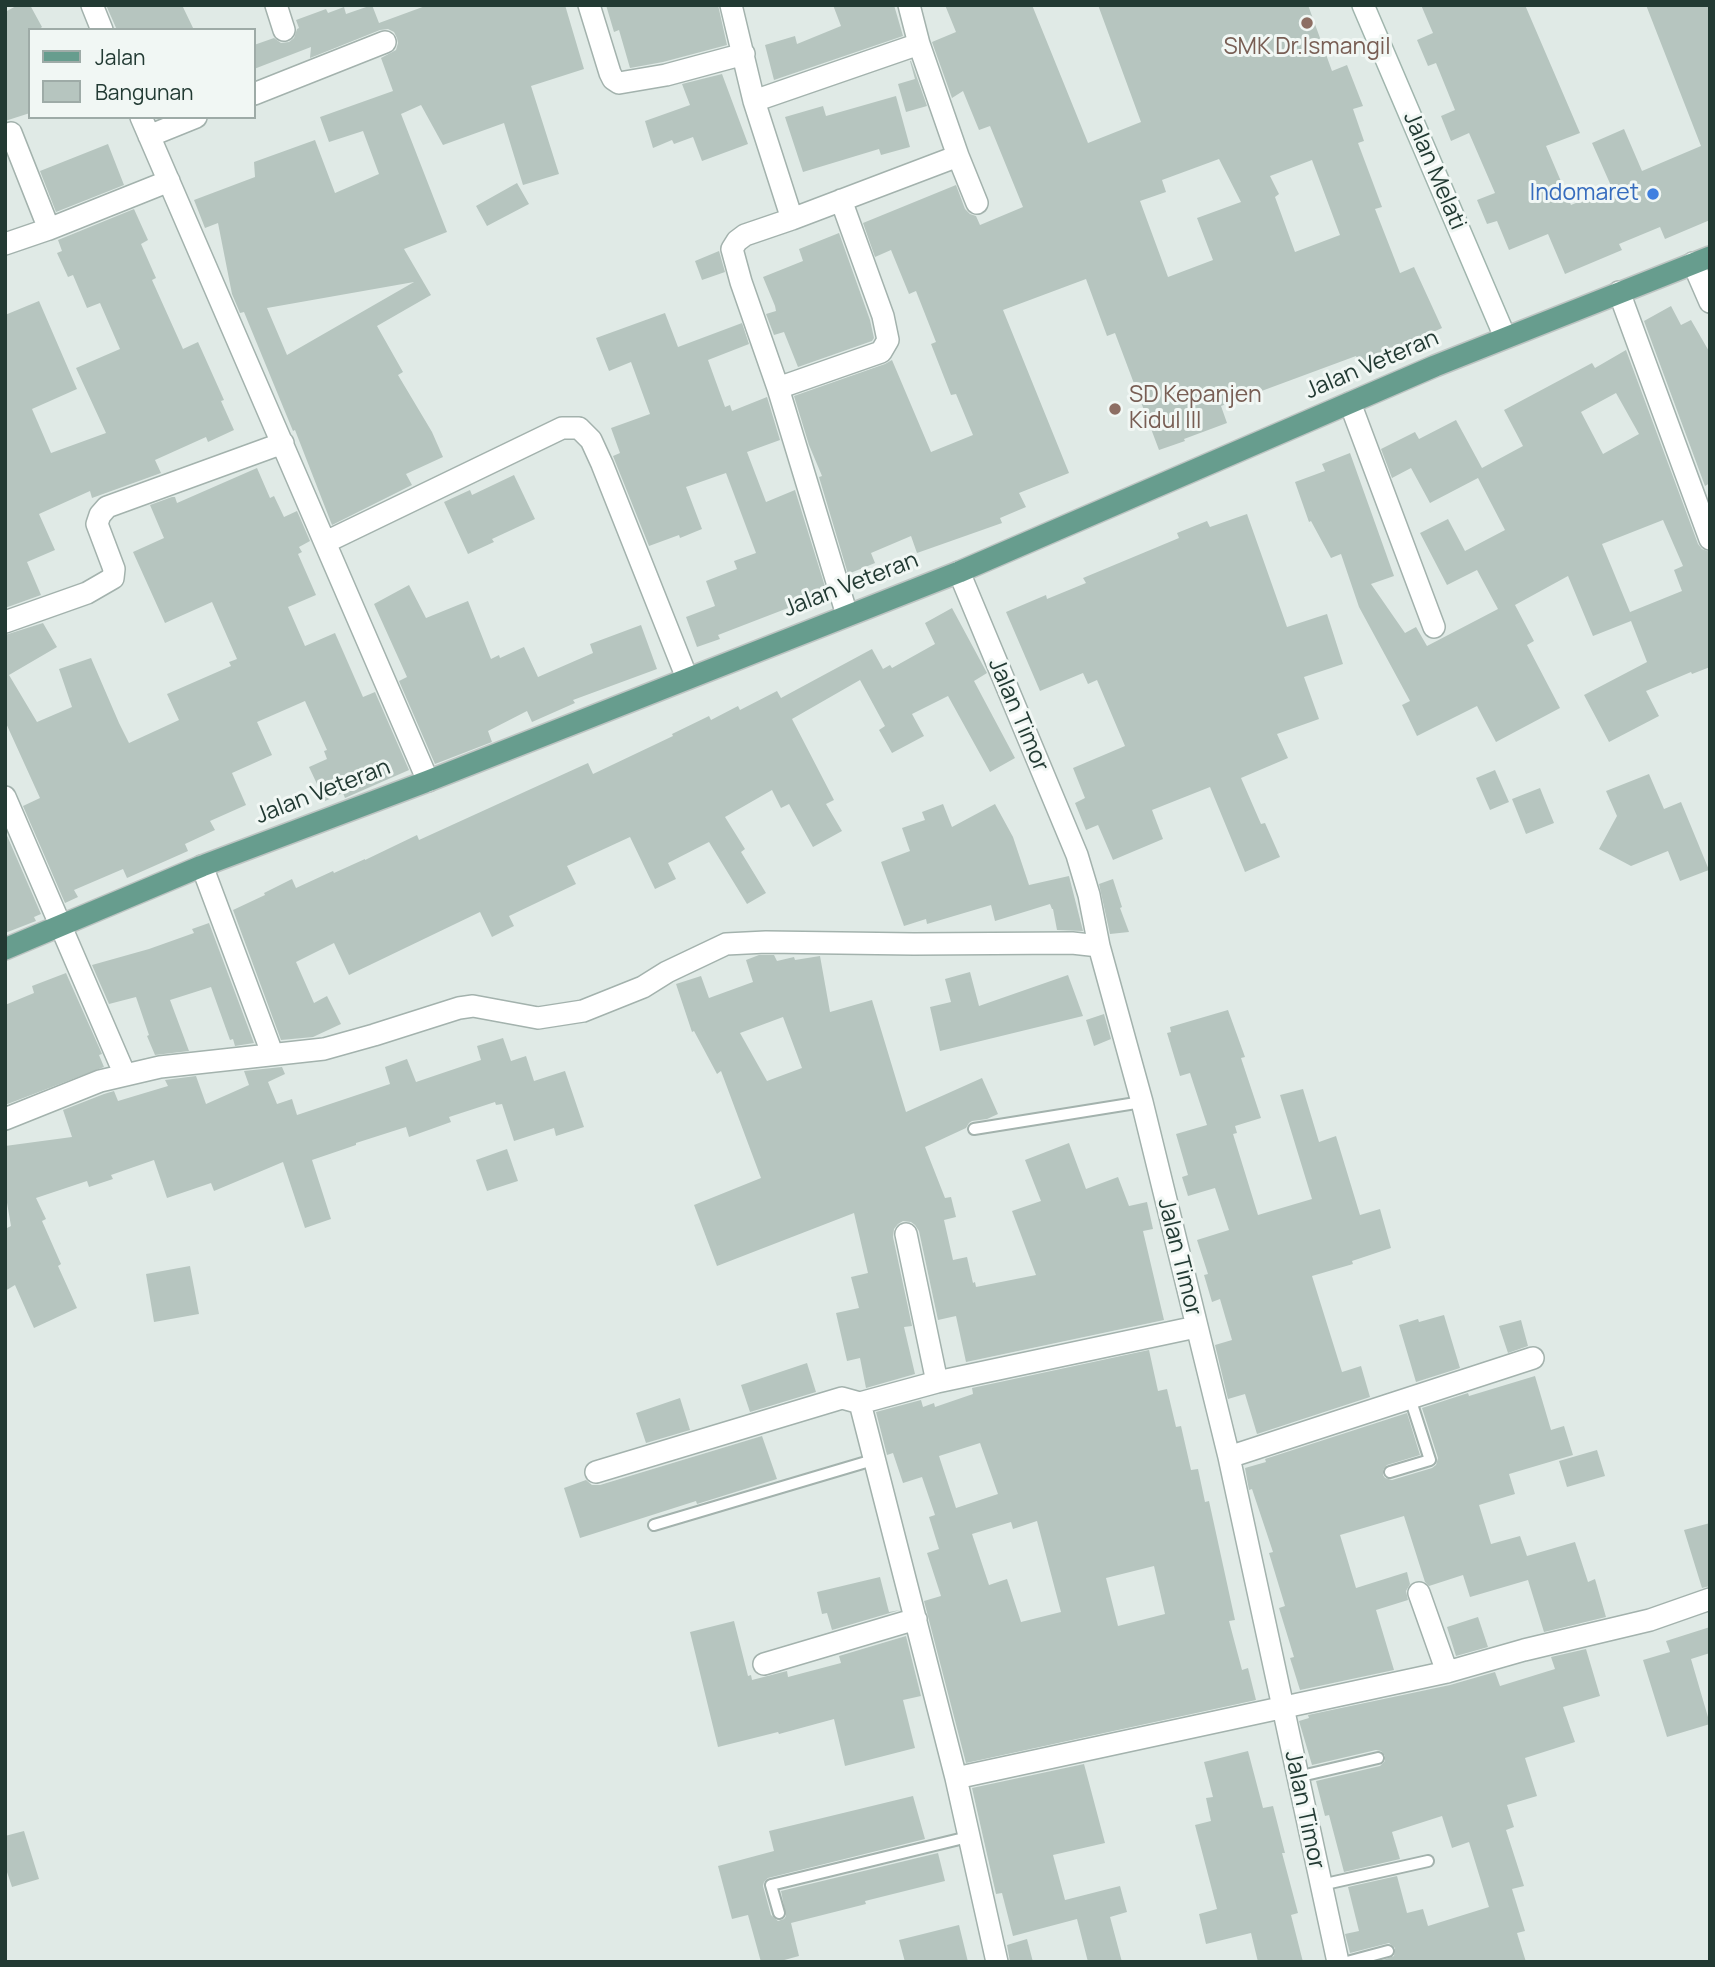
<!DOCTYPE html>
<style>
body{margin:0}
#map{position:relative;width:1715px;height:1967px;overflow:hidden;background:#e0eae6;font-family:Manrope,sans-serif}
canvas{display:block}
.frame{position:absolute;inset:0;border:7px solid #223a33;pointer-events:none}
.legend{position:absolute;left:28px;top:28px;width:228px;height:91px;box-sizing:border-box;background:#f1f7f4;border:2px solid #9eaba7;margin:0;padding:9px 12px;list-style:none;font-size:21px;color:#223a33}
.legend li{display:flex;align-items:center;gap:14px;height:35px}
.legend b{width:35px;border:2px solid #9eaba7}
</style>
<div id="map">
<canvas width="1715" height="1967"></canvas>
<div class="frame"></div>
<ul class="legend">
<li><b style="height:9px;background:#679d8e"></b>Jalan</li>
<li><b style="height:19px;background:#b6c5bf"></b>Bangunan</li>
</ul>
</div>
<script>
const c = document.querySelector('canvas').getContext('2d');
c.lineJoin = 'round';
function fill(path, color) {
  c.fillStyle = color;
  c.fill(path, 'evenodd');
}
function toPath(rows) {
  const path = new Path2D();
  for (const r of rows) {
    path.moveTo(r[0], r[1]);
    for (let i = 2; i < r.length; i += 2) path.lineTo(r[i], r[i + 1]);
  }
  return path;
}
function strokePath(path, color, width, dash) {
  c.strokeStyle = color;
  c.lineWidth = width;
  c.lineCap = dash ? 'butt' : 'round';
  c.setLineDash(dash || []);
  c.stroke(path);
}
function write(font, color, halo, rows, align = 'center') {
  c.font = font + ' Manrope,sans-serif';
  c.lineWidth = 6;
  c.setLineDash([]);
  c.textBaseline = 'middle';
  c.strokeStyle = halo;
  c.fillStyle = color;
  for (const [text, x, y, turn = 0] of rows) {
    c.save();
    c.translate(x, y);
    c.rotate((+turn || 0) * Math.PI / 180);
    c.textAlign = isNaN(turn) ? turn : align;
    if (halo) c.strokeText(text, 0, 0);
    c.fillText(text, 0, 0);
    c.restore();
  }
}
fill(toPath([
 [18,5,30,5,42,27,38,30,30,30,30,113,5,121,5,12],
 [106,5,182,5,194,30,117,30],
 [372,5,379,23,428,5,565,5,584,69,531,86,559,174,523,185,504,123,443,145,421,105,401,114,447,232,404,249,431,295,377,326,403,372,398,375,432,432,443,457,406,474,412,485,332,525,295,430,293,431,244,312,240,313,232,294,218,223,205,228,194,200,255,177,254,162,315,140,335,193,379,174,363,131,329,142,320,117,393,91,381,58,396,50,398,43,397,38,394,32,388,29,380,30,310,58,311,47,254,69,254,45,274,38,281,43,289,42,294,38,297,29,299,28,296,20,326,9,328,13,344,7,346,14],
 [414,282,287,355,267,308],
 [606,5,718,5,727,45,663,62,630,68,619,30,614,32],
 [833,5,894,5,903,36,774,80,765,45,795,36,797,44,841,26],
 [945,5,1032,5,1088,143,1141,122,1098,5,1308,5,1332,71,1347,65,1363,106,1353,109,1364,141,1358,143,1382,207,1375,209,1400,273,1414,267,1442,328,1360,365,1356,356,1221,406,1227,423,1184,439,1185,441,1159,450,1115,333,1107,336,1086,279,1003,310,1069,473,1019,493,1026,507,1000,518,1002,523,917,553,911,536,871,553,875,563,848,574,819,477,822,476,809,445,794,396,885,364,892,360,931,452,973,435,956,394,951,395,931,344,936,342,916,291,909,294,891,250,875,257,863,223,956,185,965,209,970,214,976,216,980,225,1023,207,990,126,979,130,963,91,952,98,932,42,956,32],
 [1219,159,1241,202,1197,218,1213,260,1168,277,1140,201,1166,192,1162,180],
 [1312,160,1340,235,1295,252,1275,197,1279,194,1270,176],
 [1421,5,1525,5,1580,133,1546,146,1571,205,1612,188,1592,143,1624,129,1642,171,1701,146,1646,5,1710,5,1710,220,1665,239,1660,227,1619,244,1622,250,1565,274,1548,234,1509,250,1497,221,1487,224,1477,200,1495,193,1469,133,1451,141,1441,116,1455,110,1436,63,1428,66,1417,40,1433,33],
 [910,61,911,61,927,106,906,112,898,84,915,79],
 [722,74,748,144,702,161,693,137,674,144,672,140,653,148,645,121,690,105,682,84],
 [896,96,910,147,881,155,879,149,803,172,785,117,823,106,826,116],
 [108,144,124,185,56,212,40,171],
 [517,183,529,204,487,226,476,206],
 [134,209,148,240,141,244,156,278,152,280,183,349,198,342,224,400,221,401,234,430,208,442,206,437,155,460,161,473,92,498,90,491,39,514,55,550,27,562,41,595,5,608,5,315,39,301,77,389,32,409,51,453,106,433,76,368,120,349,100,303,87,308,73,275,68,277,57,253,62,251,58,240],
 [839,233,870,320,874,338,872,341,798,367,784,332,774,335,766,314,776,311,775,306,763,277,803,261,799,249],
 [719,251,725,272,702,280,695,261],
 [1671,306,1681,325,1691,320,1710,353,1710,483,1705,486,1644,321],
 [665,313,678,347,742,323,749,344,708,360,725,407,730,405,732,411,767,397,780,440,747,452,766,502,795,490,827,593,718,635,720,639,697,647,686,617,715,606,706,581,737,569,734,561,756,553,726,473,686,487,702,529,680,538,679,535,649,546,613,456,620,453,611,428,650,414,631,362,609,371,596,338],
 [1626,350,1698,544,1702,549,1710,552,1710,667,1692,674,1691,672,1646,691,1659,716,1609,742,1584,695,1647,662,1631,621,1593,636,1568,576,1515,605,1534,641,1527,645,1560,708,1496,742,1477,706,1417,736,1402,705,1410,701,1359,607,1341,554,1331,558,1311,521,1309,522,1295,482,1325,471,1322,464,1350,453,1394,576,1371,584,1405,633,1416,627,1427,646,1498,609,1477,570,1447,585,1420,533,1448,519,1465,551,1505,530,1478,478,1430,503,1411,468,1392,478,1381,449,1415,432,1419,439,1456,420,1482,468,1523,446,1504,410,1592,363,1595,368],
 [1616,393,1639,434,1603,454,1581,412],
 [1663,520,1683,566,1674,570,1682,591,1630,612,1602,544],
 [257,468,270,498,274,496,284,517,297,511,310,541,299,547,302,552,298,554,316,595,288,607,305,646,335,633,363,697,375,692,409,770,345,798,343,793,325,801,309,767,327,759,324,751,327,750,305,701,257,722,272,755,232,773,246,805,210,821,215,830,185,844,188,851,127,878,123,869,74,890,78,897,65,903,23,806,40,798,5,721,5,635,43,623,57,647,9,675,37,722,72,707,59,669,91,658,119,723,129,743,179,720,167,694,231,666,229,662,237,659,212,602,165,623,133,552,164,538,150,505,172,497,175,497,177,503],
 [514,475,535,519,492,539,494,542,468,554,444,502,470,490,472,495],
 [1247,514,1287,627,1327,614,1343,664,1304,677,1319,719,1277,734,1288,758,1241,778,1261,824,1265,823,1280,857,1245,872,1210,787,1152,810,1163,839,1113,860,1098,825,1086,830,1075,803,1085,798,1073,768,1125,746,1097,680,1088,684,1083,673,1040,691,1006,612,1046,595,1047,599,1086,583,1083,578,1179,538,1177,533,1207,521,1210,527],
 [409,585,426,618,468,601,491,659,499,655,500,658,524,647,538,677,593,653,590,644,641,625,657,669,573,700,575,703,532,722,527,711,488,731,492,742,435,764,399,681,407,677,374,604],
 [952,608,987,673,974,681,1015,758,990,772,948,696,912,714,924,736,892,753,879,730,885,726,860,680,792,719,834,800,826,804,842,831,813,847,789,804,781,808,772,790,725,817,745,849,741,852,766,893,747,904,709,842,668,863,676,879,655,889,630,837,567,866,576,884,509,916,514,926,492,937,480,912,349,975,334,943,296,962,314,1003,327,996,341,1024,313,1037,281,1040,233,910,265,895,264,893,292,879,296,888,333,871,334,873,365,859,365,860,417,835,419,840,588,763,593,774,673,736,672,734,709,716,711,720,738,706,740,710,777,691,781,698,872,649,883,669,890,665,892,668,935,644,925,623],
 [1495,770,1509,802,1490,810,1476,778],
 [1649,774,1664,809,1681,802,1709,870,1680,881,1668,851,1631,866,1599,849,1617,816,1606,791],
 [1540,788,1554,823,1526,834,1512,799],
 [943,804,952,827,995,804,1013,837,1029,885,1069,876,1083,931,1057,930,1053,909,1052,909,1050,904,995,921,991,905,927,924,926,919,904,926,881,862,910,851,902,828,925,820,922,812],
 [5,831,41,914,34,917,36,921,5,933],
 [1113,879,1122,907,1120,908,1129,932,1110,934,1099,884],
 [209,923,254,1043,235,1046,233,1039,230,1040,211,987,170,1000,189,1051,155,1055,147,1036,149,1035,136,997,109,1004,92,965,149,949,194,933,192,929],
 [759,955,774,955,777,961,794,957,795,960,820,956,830,1012,872,1000,906,1112,982,1078,998,1114,987,1119,972,1121,969,1123,966,1128,925,1147,945,1198,951,1197,956,1217,944,1220,953,1260,967,1257,973,1283,975,1282,976,1287,1036,1275,1012,1211,1041,1201,1025,1160,1069,1143,1086,1189,1118,1177,1129,1206,1147,1202,1153,1229,1143,1231,1164,1320,966,1362,956,1316,938,1320,919,1231,915,1225,911,1222,903,1221,898,1224,894,1229,893,1237,912,1326,904,1327,915,1374,866,1388,860,1358,847,1361,836,1313,859,1308,851,1277,868,1273,854,1213,717,1266,694,1205,761,1178,721,1071,717,1074,694,1031,692,1032,676,984,701,976,709,998,753,982,746,960],
 [783,1017,802,1068,767,1081,740,1033],
 [970,972,979,1006,1068,975,1083,1016,940,1051,930,1007,951,1002,945,979],
 [66,973,102,1054,99,1055,104,1067,5,1105,5,1005,34,993,32,986],
 [1228,1010,1245,1057,1241,1058,1261,1118,1235,1126,1237,1133,1233,1134,1258,1215,1312,1199,1280,1095,1303,1089,1319,1142,1336,1136,1360,1215,1380,1209,1391,1248,1352,1261,1353,1264,1312,1276,1342,1372,1361,1366,1370,1397,1257,1434,1245,1394,1228,1399,1215,1345,1232,1340,1220,1299,1212,1302,1204,1275,1208,1274,1197,1240,1229,1230,1215,1188,1188,1196,1182,1177,1188,1175,1176,1134,1207,1125,1190,1073,1180,1076,1167,1033,1171,1032,1170,1027],
 [1104,1014,1111,1039,1094,1046,1086,1020],
 [503,1038,511,1061,526,1056,534,1081,565,1071,584,1127,556,1136,554,1128,514,1141,502,1104,496,1105,495,1102,449,1117,451,1122,409,1137,406,1127,356,1143,356,1145,312,1160,331,1219,305,1228,283,1162,214,1191,211,1183,167,1198,154,1160,111,1175,113,1179,89,1187,87,1181,36,1198,46,1219,42,1221,61,1264,58,1266,77,1308,34,1328,15,1285,5,1291,5,1229,11,1226,5,1191,5,1146,72,1137,63,1110,104,1094,114,1091,118,1101,168,1086,165,1080,196,1076,206,1104,249,1085,244,1071,282,1067,285,1074,268,1082,277,1104,292,1099,297,1115,390,1084,385,1067,407,1059,416,1082,481,1060,477,1046],
 [507,1149,518,1181,487,1191,476,1160],
 [190,1266,199,1314,154,1322,146,1274],
 [1444,1315,1460,1368,1416,1382,1399,1325,1418,1319,1419,1322],
 [1521,1320,1528,1346,1508,1353,1499,1326],
 [1149,1350,1158,1391,1167,1389,1176,1427,1181,1426,1191,1470,1198,1469,1205,1502,1209,1501,1235,1620,1229,1621,1242,1670,1248,1668,1256,1700,966,1763,924,1601,941,1596,927,1553,939,1549,929,1517,935,1515,922,1477,903,1483,893,1453,887,1455,876,1412,921,1400,923,1407,934,1403,935,1407,973,1394,972,1388],
 [980,1443,998,1494,956,1508,939,1456],
 [1037,1521,1061,1612,1021,1622,1007,1579,989,1585,972,1534,1011,1522,1013,1529],
 [1154,1566,1165,1614,1118,1626,1106,1578],
 [807,1363,816,1392,750,1412,741,1385],
 [1535,1376,1551,1430,1564,1426,1573,1455,1509,1474,1515,1494,1479,1505,1491,1544,1520,1536,1527,1556,1575,1542,1588,1582,1595,1579,1606,1617,1544,1632,1528,1580,1470,1597,1463,1575,1429,1586,1425,1582,1404,1516,1340,1535,1356,1588,1407,1572,1410,1584,1406,1591,1408,1600,1376,1610,1394,1670,1300,1690,1290,1658,1294,1657,1279,1608,1285,1606,1269,1553,1273,1552,1252,1489,1249,1490,1245,1468,1266,1462,1265,1459,1407,1413,1420,1455,1387,1465,1383,1470,1383,1475,1385,1478,1392,1480,1432,1468,1436,1465,1438,1458,1422,1408,1468,1393,1469,1396],
 [680,1398,690,1430,646,1443,636,1413],
 [762,1436,777,1479,697,1504,696,1501,580,1538,564,1488,586,1480,592,1485,600,1485],
 [1597,1450,1605,1476,1567,1487,1559,1461],
 [1710,1523,1710,1586,1702,1588,1684,1530],
 [880,1577,889,1612,900,1610,832,1630,827,1613,822,1614,817,1592],
 [1478,1617,1488,1647,1456,1656,1447,1627],
 [734,1621,748,1676,751,1675,752,1680,787,1671,788,1677,841,1663,839,1656,906,1636,921,1696,903,1700,915,1748,845,1766,834,1719,779,1734,778,1732,718,1747,690,1632],
 [1710,1627,1710,1653,1691,1659,1710,1724,1667,1737,1643,1660,1670,1652,1666,1641],
 [1586,1649,1600,1696,1563,1707,1575,1742,1525,1758,1537,1796,1507,1805,1514,1827,1506,1830,1524,1886,1512,1889,1525,1931,1517,1933,1526,1962,1378,1962,1394,1956,1395,1948,1389,1943,1350,1953,1345,1934,1359,1931,1348,1887,1397,1876,1407,1913,1423,1909,1428,1926,1489,1907,1469,1842,1452,1848,1442,1816,1392,1832,1400,1859,1344,1872,1329,1815,1325,1816,1316,1781,1380,1766,1385,1761,1385,1756,1381,1751,1376,1750,1312,1765,1299,1721,1309,1718,1308,1715,1450,1685,1495,1672,1500,1686,1555,1669,1551,1657],
 [1248,1751,1263,1808,1273,1806,1285,1853,1282,1853,1298,1913,1291,1915,1303,1962,1258,1962,1251,1933,1206,1944,1199,1914,1217,1909,1195,1825,1211,1821,1206,1798,1213,1797,1204,1762],
 [1084,1764,1105,1843,1053,1855,1065,1900,1120,1886,1127,1912,1110,1917,1122,1962,1088,1962,1077,1919,1013,1936,1002,1893,996,1894,972,1788],
 [913,1796,925,1839,768,1878,764,1882,763,1886,771,1915,778,1921,784,1919,786,1916,781,1891,938,1853,945,1881,865,1901,866,1904,791,1923,799,1956,777,1962,761,1962,748,1915,732,1919,718,1866,774,1851,769,1831],
 [24,1831,39,1879,12,1887,5,1866,5,1836],
 [959,1925,968,1962,905,1962,899,1940],
 [1027,1939,1033,1962,1010,1962,1007,1945]
]), '#b6c5bf');
const lane = toPath([
 [974,1129,1142,1102],
 [1390,1472,1430,1460,1410,1398],
 [654,1525,873,1460],
 [1297,1777,1378,1758],
 [1321,1885,1428,1861],
 [779,1913,771,1885,968,1837],
 [1347,1962,1388,1951]
]);
const street = toPath([
 [92,5,102,30],
 [276,5,284,30],
 [589,5,610,73,613,79,619,83,666,75,744,54],
 [731,5,754,101,792,219,745,235,737,241,732,249,741,282,778,388,847,615],
 [909,5,919,44,958,156,977,203],
 [254,94,385,42],
 [754,101,919,44],
 [141,117,428,781],
 [11,133,49,229],
 [149,136,196,117],
 [792,219,958,156],
 [5,244,49,229,169,181],
 [1693,263,1710,302],
 [1619,292,1710,539],
 [778,388,881,352,888,340,883,316,841,200],
 [1350,403,1434,627],
 [326,542,562,428,579,428,591,440,602,464,687,678],
 [959,572,1077,855,1089,895,1099,946,1142,1102,1229,1457,1338,1962],
 [5,622,87,593,113,578,114,569,97,524,100,515,107,507,283,443],
 [5,797,125,1075],
 [202,866,272,1053],
 [5,1119,100,1081,160,1067,324,1049,374,1035,459,1008,473,1006,538,1018,583,1011,643,987,667,972,726,944,766,942,914,944,1072,943,1099,946],
 [906,1234,937,1382],
 [860,1403,956,1778,997,1962],
 [1229,1457,1533,1358],
 [596,1472,842,1398,860,1403,937,1382,1196,1327],
 [1419,1593,1447,1672],
 [764,1664,916,1619],
 [956,1778,1447,1672,1524,1650,1650,1620,1710,1599]
]);
const secondary = toPath([
 [1363,5,1505,337]
]);
const primary = toPath([
 [5,949,202,866,428,781,959,572,1435,366,1710,257]
]);
strokePath(lane, '#a3b2ad', 14);
strokePath(street, '#a3b2ad', 24);
strokePath(secondary, '#a0b5ad', 24);
strokePath(primary, '#bdc4c2', 24);
strokePath(lane, '#fff', 10);
strokePath(street, '#fff', 21);
strokePath(secondary, '#fff', 21);
strokePath(primary, '#679d8e', 21);
for (const [x, y, r, color] of [
 [1307,23,7,"#8d6e63"],
 [1653,194,7,"#3f7fe0"],
 [1115,409,7,"#8d6e63"]
]) {
  const dot = new Path2D();
  dot.arc(x, y, r, 0, 2 * Math.PI);
  c.fillStyle = color;
  c.fill(dot);
  strokePath(dot, '#f1f7f4', 2.5);
}
write('23px', '#785e54', '#f1f7f4', [
 ["SMK Dr.Ismangil",1307,48],
 ["SD Kepanjen",1129,396,"left"],
 ["Kidul III",1129,422,"left"]
]);
write('23px', '#223a33', '#f1f7f4', [
 ["Jalan Melati",1434,171,67],
 ["Jalan Veteran",1372,365,-23],
 ["Jalan Veteran",851,585,-21],
 ["Jalan Timor",1018,715,67],
 ["Jalan Veteran",323,792,-21],
 ["Jalan Timor",1179,1257,76],
 ["Jalan Timor",1304,1810,78]
]);
write('23px', '#366cbe', '#f1f7f4', [
 ["Indomaret",1639,194]
], 'right');
</script>
